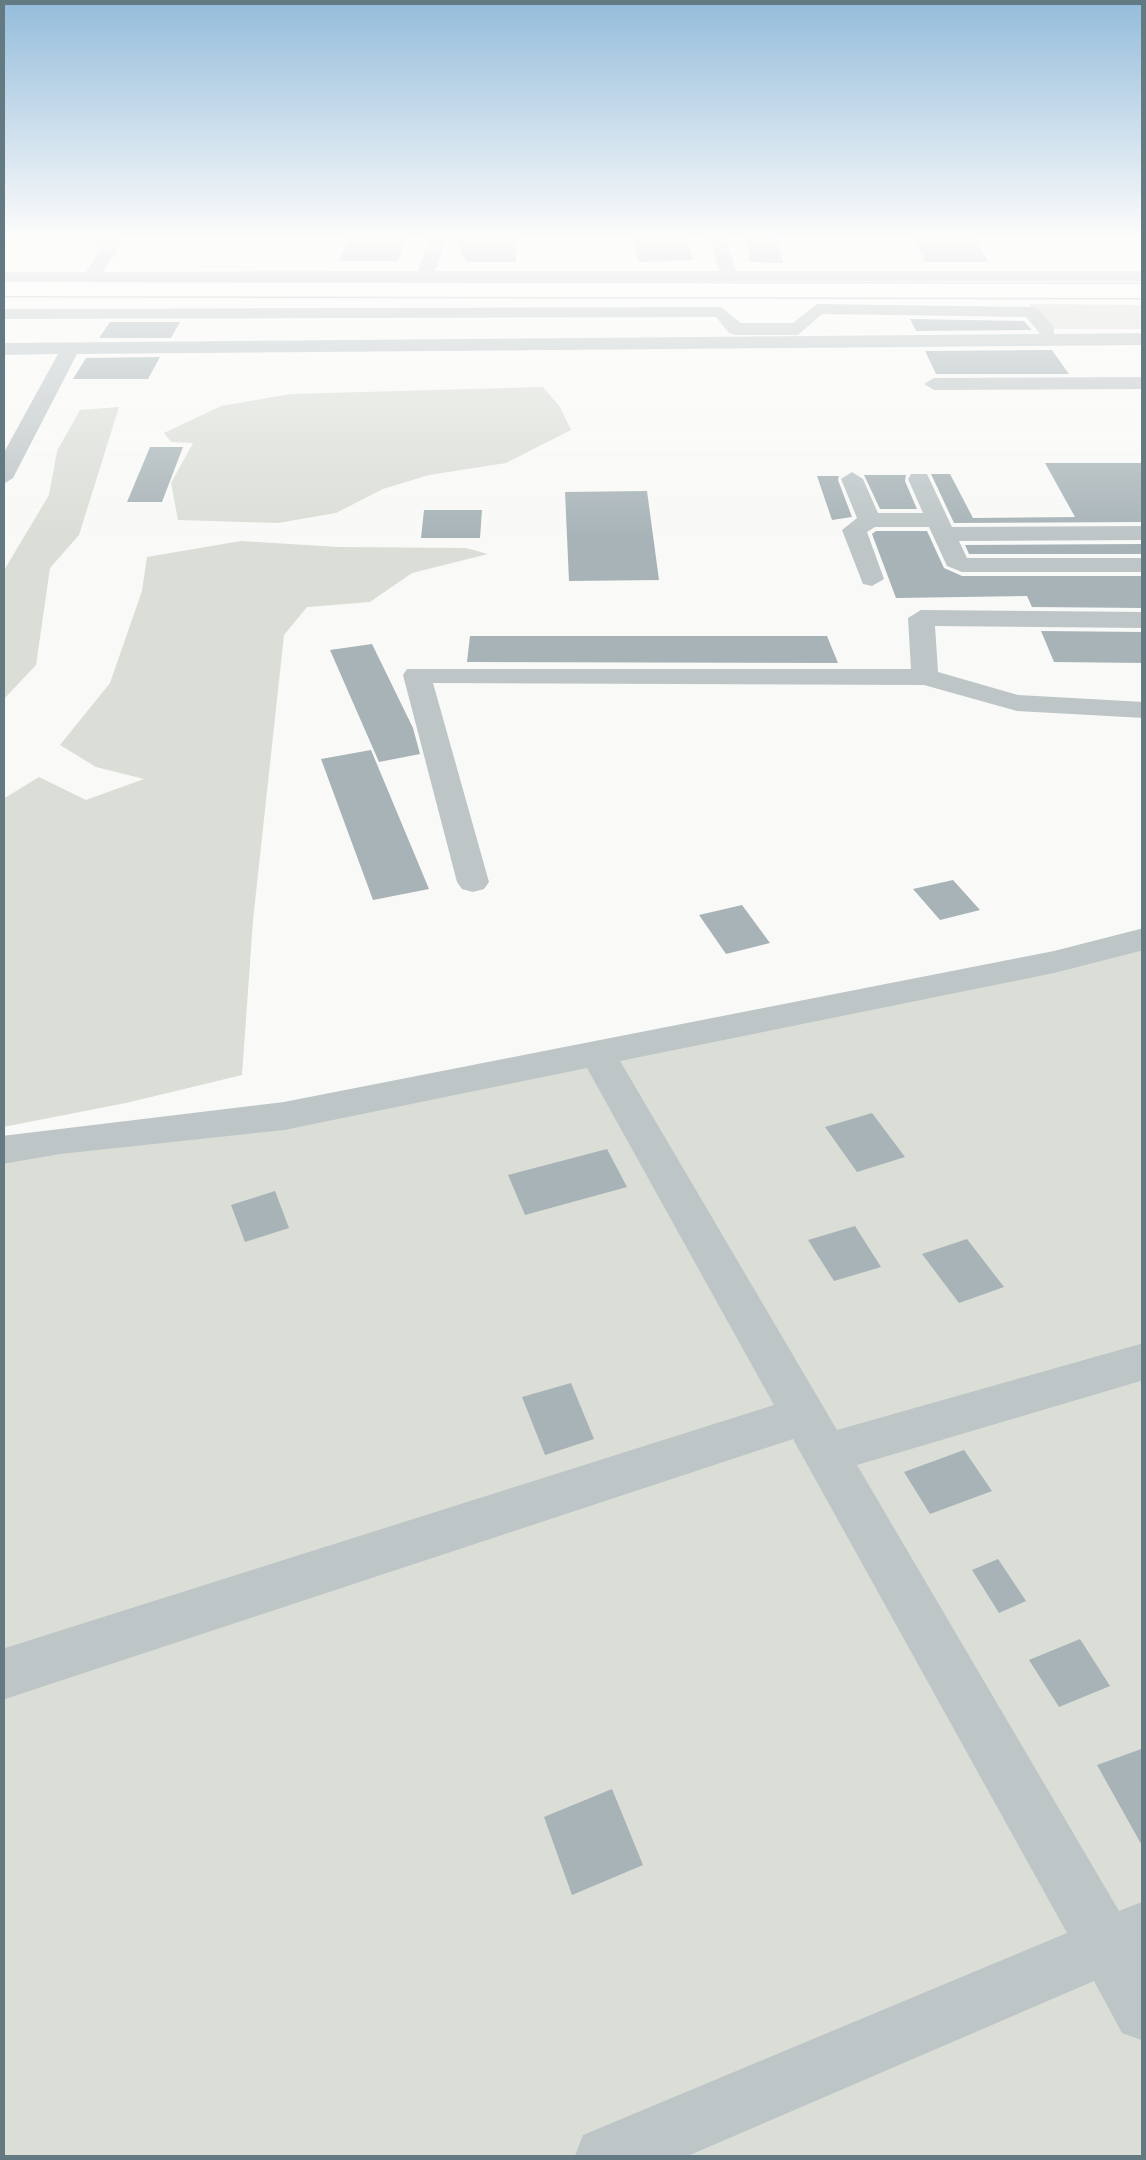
<!DOCTYPE html>
<style>
body{margin:0}
#map{position:relative;width:1146px;height:2160px;overflow:hidden;background:#f9f9f7;font-family:"Open Sans",sans-serif}
canvas{display:block}
.frame{position:absolute;inset:0;border:5px solid #647a83;pointer-events:none}
</style>
<div id="map">
<canvas width="1146" height="2160"></canvas>
<div class="frame"></div>
</div>
<script>
const c = document.querySelector('canvas').getContext('2d');
c.lineJoin = 'round';
function fill(path, color) {
  c.fillStyle = color;
  c.fill(path, 'evenodd');
}
function toPath(rows) {
  const path = new Path2D();
  for (const r of rows) {
    path.moveTo(r[0], r[1]);
    for (let i = 2; i < r.length; i += 2) path.lineTo(r[i], r[i + 1]);
  }
  return path;
}
function strokePath(path, color, width, dash) {
  c.strokeStyle = color;
  c.lineWidth = width;
  c.lineCap = dash ? 'butt' : 'round';
  c.setLineDash(dash || []);
  c.stroke(path);
}
fill(toPath([
 [1029,304,1143,305,1143,329,1045,329],
 [543,387,560,407,571,430,506,463,429,475,383,489,336,513,278,523,178,520,171,483,193,443,171,442,164,433,221,406,291,394],
 [119,407,79,535,50,568,36,665,3,700,3,572,49,495,57,451,80,410],
 [241,541,338,547,466,548,488,554,412,573,370,602,307,607,284,635,253,920,242,1075,126,1103,3,1127,3,799,39,777,86,800,144,779,96,767,60,745,110,683,142,591,147,557],
 [1143,946,1143,2157,3,2158,3,1159]
]), '#daded6');
fill(toPath([
 [350,235,407,235,398,261,339,261],
 [452,235,515,235,516,262,467,262],
 [632,235,686,235,693,260,639,262],
 [912,235,971,235,989,262,925,262],
 [747,237,777,237,783,263,750,262],
 [910,319,1024,321,1032,330,916,331],
 [110,322,180,322,171,338,99,338],
 [1052,350,1069,374,936,374,925,351],
 [160,357,148,379,73,379,86,358],
 [150,447,183,447,162,502,127,502],
 [1045,463,1144,463,1144,522,954,523,931,474,950,474,973,518,1075,517],
 [864,475,906,475,905,481,917,509,880,509],
 [817,476,839,476,838,480,852,517,832,520],
 [647,491,659,580,569,581,565,492],
 [424,510,482,510,480,538,421,538],
 [876,531,927,531,944,568,962,576,1144,576,1144,608,1032,607,1027,596,896,598,872,534],
 [1144,544,1144,554,969,554,965,545],
 [1041,631,1144,632,1144,663,1054,662],
 [470,636,827,636,838,663,467,662],
 [372,644,413,728,420,754,379,762,330,650],
 [371,750,429,889,373,900,321,759],
 [953,880,980,910,940,920,913,889],
 [742,905,770,943,726,954,699,915],
 [872,1113,905,1157,857,1172,825,1127],
 [607,1149,627,1187,525,1215,508,1175],
 [275,1191,289,1228,245,1242,231,1205],
 [855,1226,881,1267,834,1281,808,1240],
 [967,1239,1004,1287,959,1303,922,1254],
 [571,1383,594,1439,545,1455,522,1397],
 [964,1450,992,1491,930,1514,904,1472],
 [998,1559,1026,1601,999,1613,972,1570],
 [1080,1639,1110,1686,1059,1707,1029,1660],
 [1144,1748,1144,1849,1097,1765],
 [612,1789,643,1865,572,1895,544,1817]
]), '#a7b3b7');
const major = toPath([
 [2,282,1144,284,1144,298,2,296,2,282]
]);
strokePath(major, '#b1b9bc', 3);
fill(toPath([
 [2,235,120,237,122,240,103,272,418,271,431,235,447,235,435,271,719,271,709,235,725,235,736,271,1144,271,1144,281,2,282,2,272,86,272,103,245,2,245,2,235],
 [817,304,1031,307,1037,308,1054,327,1054,334,1144,333,1144,345,77,354,13,478,2,485,2,456,58,354,2,355,2,343,1040,334,1026,317,822,314,798,335,736,335,729,333,716,317,2,319,2,309,721,307,741,323,793,323,817,304],
 [1144,377,1144,389,934,390,924,384,934,378,1144,377],
 [852,472,863,479,878,513,923,513,908,479,911,474,927,474,952,527,1144,526,1144,540,959,541,967,558,1144,558,1144,572,962,572,947,566,929,527,875,527,867,532,884,579,872,586,863,584,842,530,857,518,841,479,852,472],
 [921,610,1144,612,1144,628,935,626,938,672,1018,695,1144,702,1144,718,1017,711,924,685,433,683,489,882,484,889,473,892,462,889,457,882,403,675,407,669,911,669,908,618,921,610],
 [1144,928,1144,950,1054,973,620,1061,837,1430,1144,1343,1144,1380,857,1465,1119,1911,1144,1901,1144,2041,1122,2033,1094,1981,683,2158,574,2158,583,2135,1067,1933,793,1439,2,1700,2,1649,774,1405,587,1068,284,1130,60,1154,2,1164,2,1136,284,1102,1054,951,1144,928]
]), '#bdc5c7');
fill(major, '#fff');
const sky = c.createLinearGradient(0, 0, 0, 538);
sky.addColorStop(0, '#94bcdb');
sky.addColorStop(0.44, '#fcfcfb');
sky.addColorStop(1, '#fcfcfb00');
c.fillStyle = sky;
c.fillRect(0, 0, 1146, 538);
</script>
